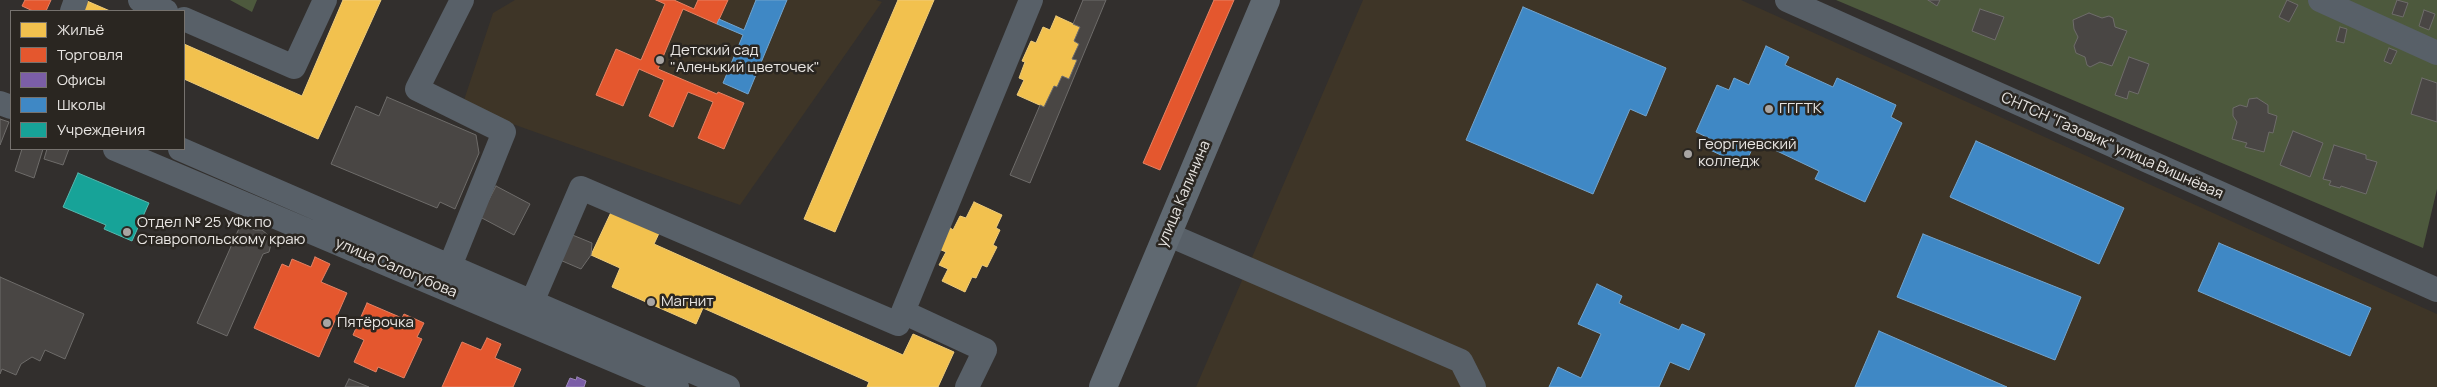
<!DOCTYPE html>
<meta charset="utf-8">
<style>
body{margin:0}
#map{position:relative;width:2437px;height:387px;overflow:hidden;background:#322f2d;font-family:Manrope,sans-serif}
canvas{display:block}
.legend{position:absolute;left:10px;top:10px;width:175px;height:140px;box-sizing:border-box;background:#2a2621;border:1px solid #76726e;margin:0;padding:6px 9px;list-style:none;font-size:15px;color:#e8e5e2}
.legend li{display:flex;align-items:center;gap:10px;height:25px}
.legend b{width:25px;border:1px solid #76726e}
</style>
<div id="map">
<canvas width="2437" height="387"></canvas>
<ul class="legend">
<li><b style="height:14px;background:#f2c14e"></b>Жильё</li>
<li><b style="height:14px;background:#e4572e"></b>Торговля</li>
<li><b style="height:14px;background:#7b5ea7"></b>Офисы</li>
<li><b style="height:14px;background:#3f88c5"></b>Школы</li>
<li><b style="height:14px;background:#17a398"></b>Учреждения</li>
</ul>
</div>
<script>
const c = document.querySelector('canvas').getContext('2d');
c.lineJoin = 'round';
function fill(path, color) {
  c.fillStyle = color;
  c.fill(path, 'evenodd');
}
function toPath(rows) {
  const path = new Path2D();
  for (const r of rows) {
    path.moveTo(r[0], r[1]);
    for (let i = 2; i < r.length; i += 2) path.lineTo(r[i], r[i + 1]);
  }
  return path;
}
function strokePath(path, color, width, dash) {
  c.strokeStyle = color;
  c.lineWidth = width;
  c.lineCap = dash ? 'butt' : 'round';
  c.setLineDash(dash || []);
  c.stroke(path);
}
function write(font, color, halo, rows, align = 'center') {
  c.font = font + ' Manrope,sans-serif';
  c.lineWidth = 5;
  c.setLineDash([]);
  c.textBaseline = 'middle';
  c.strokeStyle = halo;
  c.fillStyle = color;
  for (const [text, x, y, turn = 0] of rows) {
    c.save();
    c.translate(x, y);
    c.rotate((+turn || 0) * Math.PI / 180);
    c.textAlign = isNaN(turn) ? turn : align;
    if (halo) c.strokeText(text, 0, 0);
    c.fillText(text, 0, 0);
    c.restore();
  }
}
fill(toPath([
 [515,0,876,0,882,2,740,205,462,106,493,13],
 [1363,0,1741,0,2437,314,2437,387,1196,387]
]), '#3e3527');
fill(toPath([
 [230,0,257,0,252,12],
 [1836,0,2437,0,2437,189,2423,248]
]), '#4d593d');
const homes = toPath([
 [343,0,381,0,318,139,184,79,184,44,302,96,343,0],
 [898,0,934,0,835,232,804,219,898,0],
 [87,1,110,11,82,11,87,1],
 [1056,16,1080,27,1074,41,1079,44,1072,59,1077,60,1069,79,1062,76,1057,87,1054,86,1044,107,1017,95,1024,80,1019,78,1025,62,1022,61,1031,41,1036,43,1043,27,1050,30,1056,16],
 [974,202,1002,215,996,228,1000,230,993,245,997,247,987,267,982,265,976,278,972,277,965,292,942,281,948,269,939,265,946,252,939,249,949,227,953,230,960,216,966,218,974,202],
 [613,208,661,229,654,244,903,355,913,334,954,352,938,387,867,387,869,382,703,308,696,324,612,287,620,268,591,255,613,208]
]);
fill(homes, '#f2c14e');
strokePath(homes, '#efcc7a', 1);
const shops = toPath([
 [25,0,51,0,46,11,33,11,22,6,25,0],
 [656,0,674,0,694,9,698,0,728,0,717,24,683,9,658,69,717,94,718,92,744,103,724,149,698,138,713,102,688,92,673,127,649,116,664,80,639,69,623,106,596,95,616,49,641,60,665,4,656,0],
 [1214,0,1234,0,1160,170,1143,163,1214,0],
 [315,257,330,264,321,282,347,293,319,357,254,328,282,264,289,267,292,259,311,267,315,257],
 [367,303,402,318,404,314,424,323,417,337,422,339,404,378,378,367,376,372,354,362,364,340,353,335,367,303],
 [487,338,501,344,495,358,521,369,513,387,442,387,462,342,481,350,487,338]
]);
fill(shops, '#e4572e');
strokePath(shops, '#e58264', 1);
const offices = toPath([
 [577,377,586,381,584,387,566,387,570,378,576,380,577,377]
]);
fill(offices, '#7b5ea7');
strokePath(offices, '#9c86b9', 1);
const schools = toPath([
 [756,0,787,0,748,94,723,83,743,35,717,24,719,19,744,30,756,0],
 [1523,7,1666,68,1646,116,1630,109,1593,194,1466,140,1523,7],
 [1766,46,1789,57,1785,65,1833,87,1837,78,1896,105,1891,117,1902,123,1865,202,1815,179,1819,171,1756,141,1744,166,1706,148,1711,139,1696,132,1717,85,1729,90,1734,78,1749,85,1766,46],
 [1976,141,2124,208,2099,264,1950,197,1976,141],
 [1923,234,2081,297,2055,360,1897,297,1923,234],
 [2219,243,2371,308,2350,356,2198,291,2219,243],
 [1597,284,1622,296,1619,303,1679,330,1682,324,1705,334,1689,370,1670,362,1659,387,1549,387,1558,367,1581,378,1601,334,1578,324,1597,284],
 [1879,331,2007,387,1855,387,1879,331]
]);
fill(schools, '#3f88c5');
strokePath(schools, '#72a4ce', 1);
const public = toPath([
 [78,173,149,203,132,241,104,229,106,225,63,207,78,173]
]);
fill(public, '#17a398');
strokePath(public, '#56b7ae', 1);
const building = toPath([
 [1083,0,1106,0,1030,183,1010,175,1040,105,1044,107,1054,86,1057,87,1062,76,1069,79,1077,60,1072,59,1079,44,1074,41,1080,27,1073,24,1083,0],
 [1928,0,1940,0,1937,6,1928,0],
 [2287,0,2298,5,2289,22,2279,17,2287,0],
 [2397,0,2408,3,2403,17,2392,14,2397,0],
 [1980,9,2004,17,1995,40,1972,31,1980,9],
 [2424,10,2435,14,2429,30,2419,26,2424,10],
 [2089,13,2102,18,2109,16,2113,18,2115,27,2127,31,2112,66,2100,62,2090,67,2087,65,2085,57,2076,53,2074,46,2078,37,2074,29,2073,20,2089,13],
 [2340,27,2347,29,2344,43,2336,41,2340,27],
 [2389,48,2397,51,2391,64,2384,61,2389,48],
 [2129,57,2149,64,2138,94,2129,91,2127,99,2115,95,2129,57],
 [2422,78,2437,83,2437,122,2411,114,2422,78],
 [387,97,476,135,479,153,455,209,440,202,437,208,331,164,356,106,379,116,387,97],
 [2257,98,2268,105,2268,113,2277,116,2273,133,2269,132,2264,152,2245,147,2247,143,2232,139,2237,122,2233,116,2233,108,2240,105,2247,107,2249,99,2257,98],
 [0,119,9,122,0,145,0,119],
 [2293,131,2323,143,2310,177,2280,165,2293,131],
 [2334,145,2366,155,2366,159,2377,162,2366,194,2341,186,2340,188,2329,185,2331,181,2323,179,2334,145],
 [22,149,43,149,34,178,15,171,22,149],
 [47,149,69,149,63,165,44,159,47,149],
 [496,186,530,204,514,235,480,217,496,186],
 [241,224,255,230,262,230,268,235,271,244,269,252,263,254,227,336,197,323,241,224],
 [570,234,592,243,591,255,581,269,560,260,570,234],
 [0,277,84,314,65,359,45,350,40,361,32,357,21,364,16,375,2,369,0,374,0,277],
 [349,379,369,387,345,387,349,379]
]);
fill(building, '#494644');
strokePath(building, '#6e6c6a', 1);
strokePath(toPath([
 [140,0,166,11],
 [1787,0,2437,290],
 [2320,0,2437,53],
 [72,11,76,0],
 [184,19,294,67,325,0],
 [0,103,11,107],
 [115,149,677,387],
 [180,149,728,387],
 [1167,234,1461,361,1474,387],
 [450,266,504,132,417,89,462,0],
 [532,302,581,188,898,324,1031,0],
 [903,312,985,350,967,387]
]), '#586068', 24);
strokePath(toPath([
 [1103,387,1266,0]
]), '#606971', 28);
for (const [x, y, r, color] of [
 [660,60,5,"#a8a5a3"],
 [1769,109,5,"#a8a5a3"],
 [1688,154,5,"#a8a5a3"],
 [127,232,5,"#a8a5a3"],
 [651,302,5,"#a8a5a3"],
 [327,323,5,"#a8a5a3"]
]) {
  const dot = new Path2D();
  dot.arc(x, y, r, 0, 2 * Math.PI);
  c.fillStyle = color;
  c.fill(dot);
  strokePath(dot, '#2a2621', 2);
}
write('15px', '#e8e5e2', '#2a2621', [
 ["Детский сад",670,51],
 ["\"Аленький цветочек\"",670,68],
 ["ГГГТК",1779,109],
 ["Георгиевский",1698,145],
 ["колледж",1698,162],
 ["Отдел № 25 УФк по",137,223],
 ["Ставропольскому краю",137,240],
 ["Магнит",661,302],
 ["Пятёрочка",337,323]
], 'left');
write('15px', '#e8e5e2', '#2a2621', [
 ["СНТСН \"Газовик\" улица Вишнёвая",2112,146,24],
 ["улица Калинина",1184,194,-67],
 ["улица Салогубова",396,268,23]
]);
</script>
